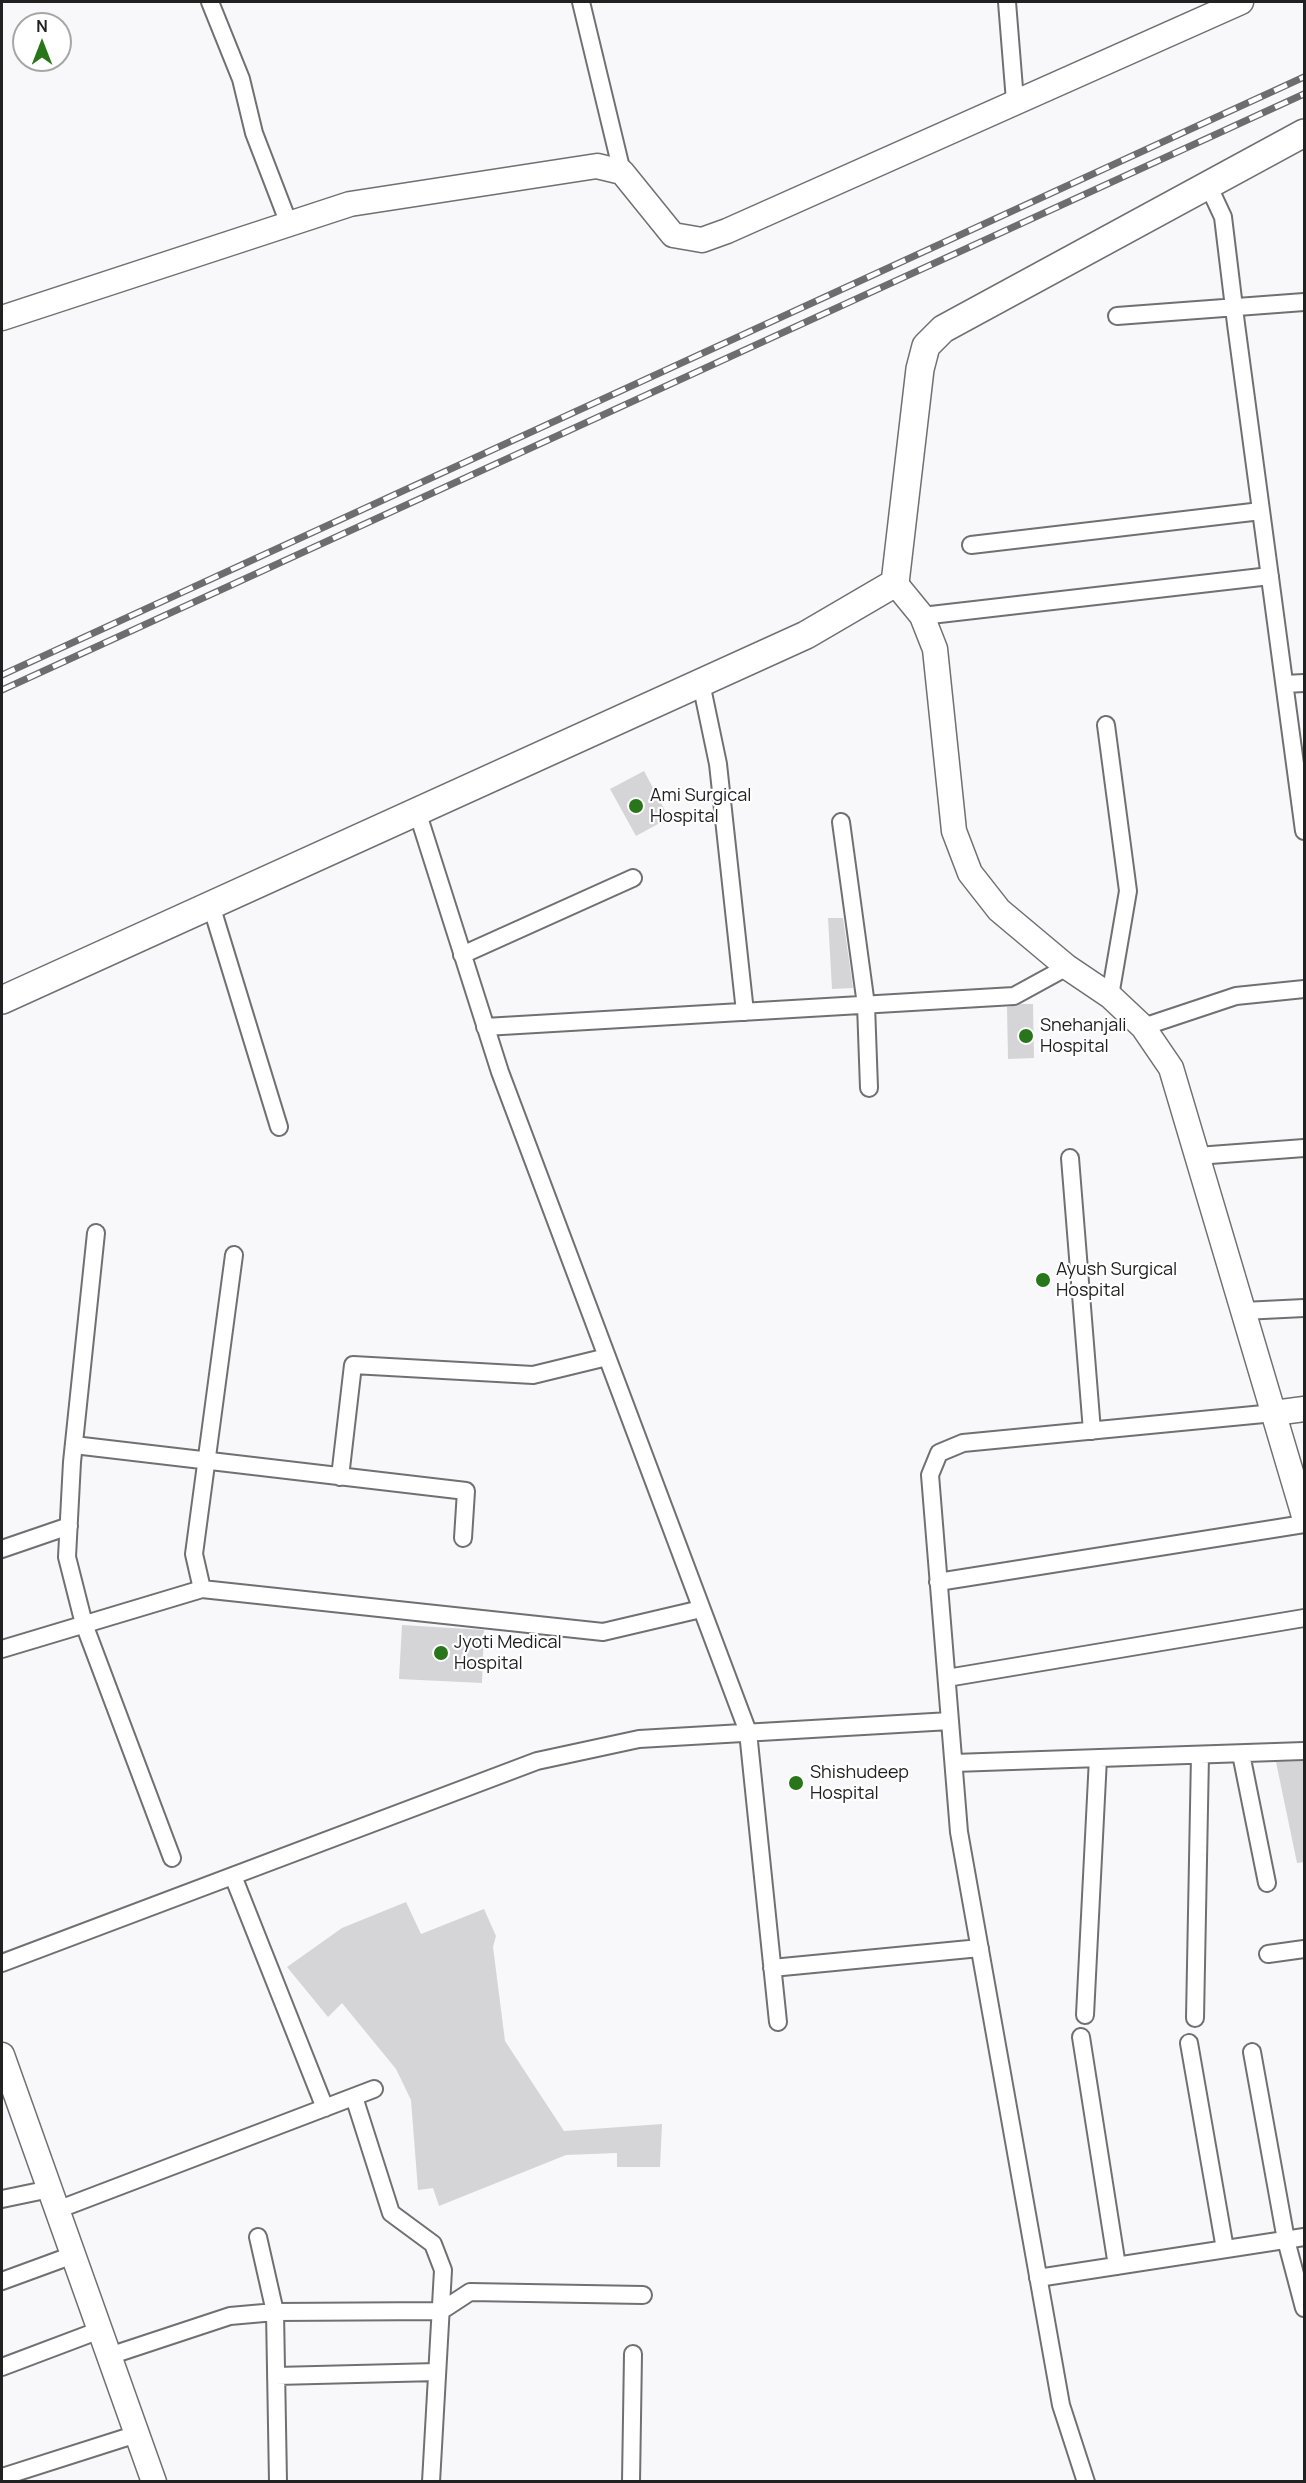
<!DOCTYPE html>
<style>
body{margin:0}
#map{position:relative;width:1306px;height:2483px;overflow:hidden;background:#f8f8fb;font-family:Manrope,sans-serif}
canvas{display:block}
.frame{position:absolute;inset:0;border:3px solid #212122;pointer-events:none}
.north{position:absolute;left:12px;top:12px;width:60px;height:60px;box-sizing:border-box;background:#fff;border:2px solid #a6a6a7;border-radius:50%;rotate:0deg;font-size:16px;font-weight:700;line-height:24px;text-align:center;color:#212122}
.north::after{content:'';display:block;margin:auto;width:21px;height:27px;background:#29751a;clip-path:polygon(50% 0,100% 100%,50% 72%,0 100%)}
</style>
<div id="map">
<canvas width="1306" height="2483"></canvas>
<div class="frame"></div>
<div class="north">N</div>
</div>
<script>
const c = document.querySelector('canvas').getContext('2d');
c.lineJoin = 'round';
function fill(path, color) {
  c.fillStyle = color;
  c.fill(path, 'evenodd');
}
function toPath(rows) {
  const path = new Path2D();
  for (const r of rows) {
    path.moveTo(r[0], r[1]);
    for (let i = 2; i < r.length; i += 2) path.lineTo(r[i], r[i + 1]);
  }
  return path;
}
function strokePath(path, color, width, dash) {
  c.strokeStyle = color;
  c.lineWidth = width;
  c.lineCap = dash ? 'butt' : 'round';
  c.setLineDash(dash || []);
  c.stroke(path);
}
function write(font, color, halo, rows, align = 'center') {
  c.font = font + ' Manrope,sans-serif';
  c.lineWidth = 4.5;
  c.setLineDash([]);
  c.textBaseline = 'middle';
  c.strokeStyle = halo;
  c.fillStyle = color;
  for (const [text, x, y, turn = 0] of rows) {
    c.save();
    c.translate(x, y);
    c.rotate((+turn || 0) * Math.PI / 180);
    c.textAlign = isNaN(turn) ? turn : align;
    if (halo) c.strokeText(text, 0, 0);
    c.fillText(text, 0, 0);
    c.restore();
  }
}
fill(toPath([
 [644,771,669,818,636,836,610,789],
 [828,918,843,918,853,988,832,989],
 [1021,1004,1033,1004,1034,1058,1008,1059,1007,1007],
 [402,1625,484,1630,482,1683,399,1679],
 [1305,1761,1305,1862,1297,1863,1276,1762],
 [406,1902,421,1934,484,1909,496,1936,493,1947,505,2041,564,2131,662,2124,660,2167,617,2167,617,2153,566,2155,439,2206,433,2188,418,2190,411,2100,396,2069,342,2003,328,2017,287,1967,342,1928]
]), '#d5d5d8');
const street = toPath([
 [210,2,241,79,254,133,289,224],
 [581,2,622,172],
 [1007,2,1015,101],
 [1209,187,1223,217,1236,324,1304,831],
 [1117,316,1304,302],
 [971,545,1261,511],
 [922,616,1270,576],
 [701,683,718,764,745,1012],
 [1285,684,1304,683],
 [1106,725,1128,891,1110,996],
 [417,811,500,1072,748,1732,778,2022],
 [841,822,866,1005,869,1088],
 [211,905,279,1127],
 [462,955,633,878],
 [485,1027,1014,996,1067,967],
 [1143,1027,1236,996,1304,989],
 [1197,1156,1304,1148],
 [1070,1158,1092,1431],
 [96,1233,72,1462,67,1557,84,1624,172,1858],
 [1243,1311,1304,1308],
 [74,1445,466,1491,463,1538],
 [340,1477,353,1365,533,1375,607,1357],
 [2,1549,69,1526],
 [938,1582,1304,1524],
 [202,1589,194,1554,234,1255],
 [2,1649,202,1589,603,1632,701,1609],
 [947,1678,1304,1618],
 [1241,1754,1267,1883],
 [954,1763,1304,1751],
 [233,1876,325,2108],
 [1268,1954,1304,1949],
 [2,1963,537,1761,639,1739,950,1721],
 [772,1968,980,1948],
 [1085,2015,1098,1758],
 [1195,2018,1200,1755],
 [1081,2037,1117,2266],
 [1189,2043,1225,2249],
 [1252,2052,1286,2240,1304,2308],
 [354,2097,391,2213,433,2244,443,2270,431,2482],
 [2,2199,50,2189],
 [57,2210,374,2089],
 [258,2237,275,2312,278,2482],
 [1038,2278,1304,2237],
 [2,2281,73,2255],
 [109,2356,230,2316,275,2312,441,2311,470,2292,643,2295],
 [2,2367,100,2330],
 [276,2376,437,2372],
 [2,2477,137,2434],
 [631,2482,633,2354],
 [1086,2482,1061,2405,959,1832,930,1475,939,1453,963,1443,1274,1413]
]);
const secondary = toPath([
 [2,318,350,204,597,166,622,172,673,235,702,240,727,231,1241,2],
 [895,583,922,616,935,649,954,831,970,873,999,910,1067,967,1110,996,1143,1027,1171,1068,1304,1516],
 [1274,1413,1304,1409],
 [2,2055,154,2482]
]);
const primary = toPath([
 [2,1000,806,635,895,583,920,369,926,346,943,329,1304,133]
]);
strokePath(street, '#707073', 20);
strokePath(secondary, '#707073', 27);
strokePath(primary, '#707073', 30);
strokePath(street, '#fff', 16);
strokePath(secondary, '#fff', 24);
strokePath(primary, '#fff', 27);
const rail = toPath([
 [2,675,1304,77],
 [2,690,1304,94]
]);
strokePath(rail, '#6d6d6f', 7);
strokePath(rail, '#fff', 4.5, [14]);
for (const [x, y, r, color] of [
 [636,806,8,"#29751a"],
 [1026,1036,8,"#29751a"],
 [1043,1280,8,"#29751a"],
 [441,1653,8,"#29751a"],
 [796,1783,8,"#29751a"]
]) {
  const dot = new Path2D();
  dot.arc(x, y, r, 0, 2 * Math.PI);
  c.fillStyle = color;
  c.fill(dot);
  strokePath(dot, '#fff', 2);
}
write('18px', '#212122', '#fff', [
 ["Ami Surgical",650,796],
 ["Hospital",650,817],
 ["Snehanjali",1040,1026],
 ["Hospital",1040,1047],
 ["Ayush Surgical",1056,1270],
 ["Hospital",1056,1291],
 ["Jyoti Medical",454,1643],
 ["Hospital",454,1664],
 ["Shishudeep",810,1773],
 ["Hospital",810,1794]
], 'left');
</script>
